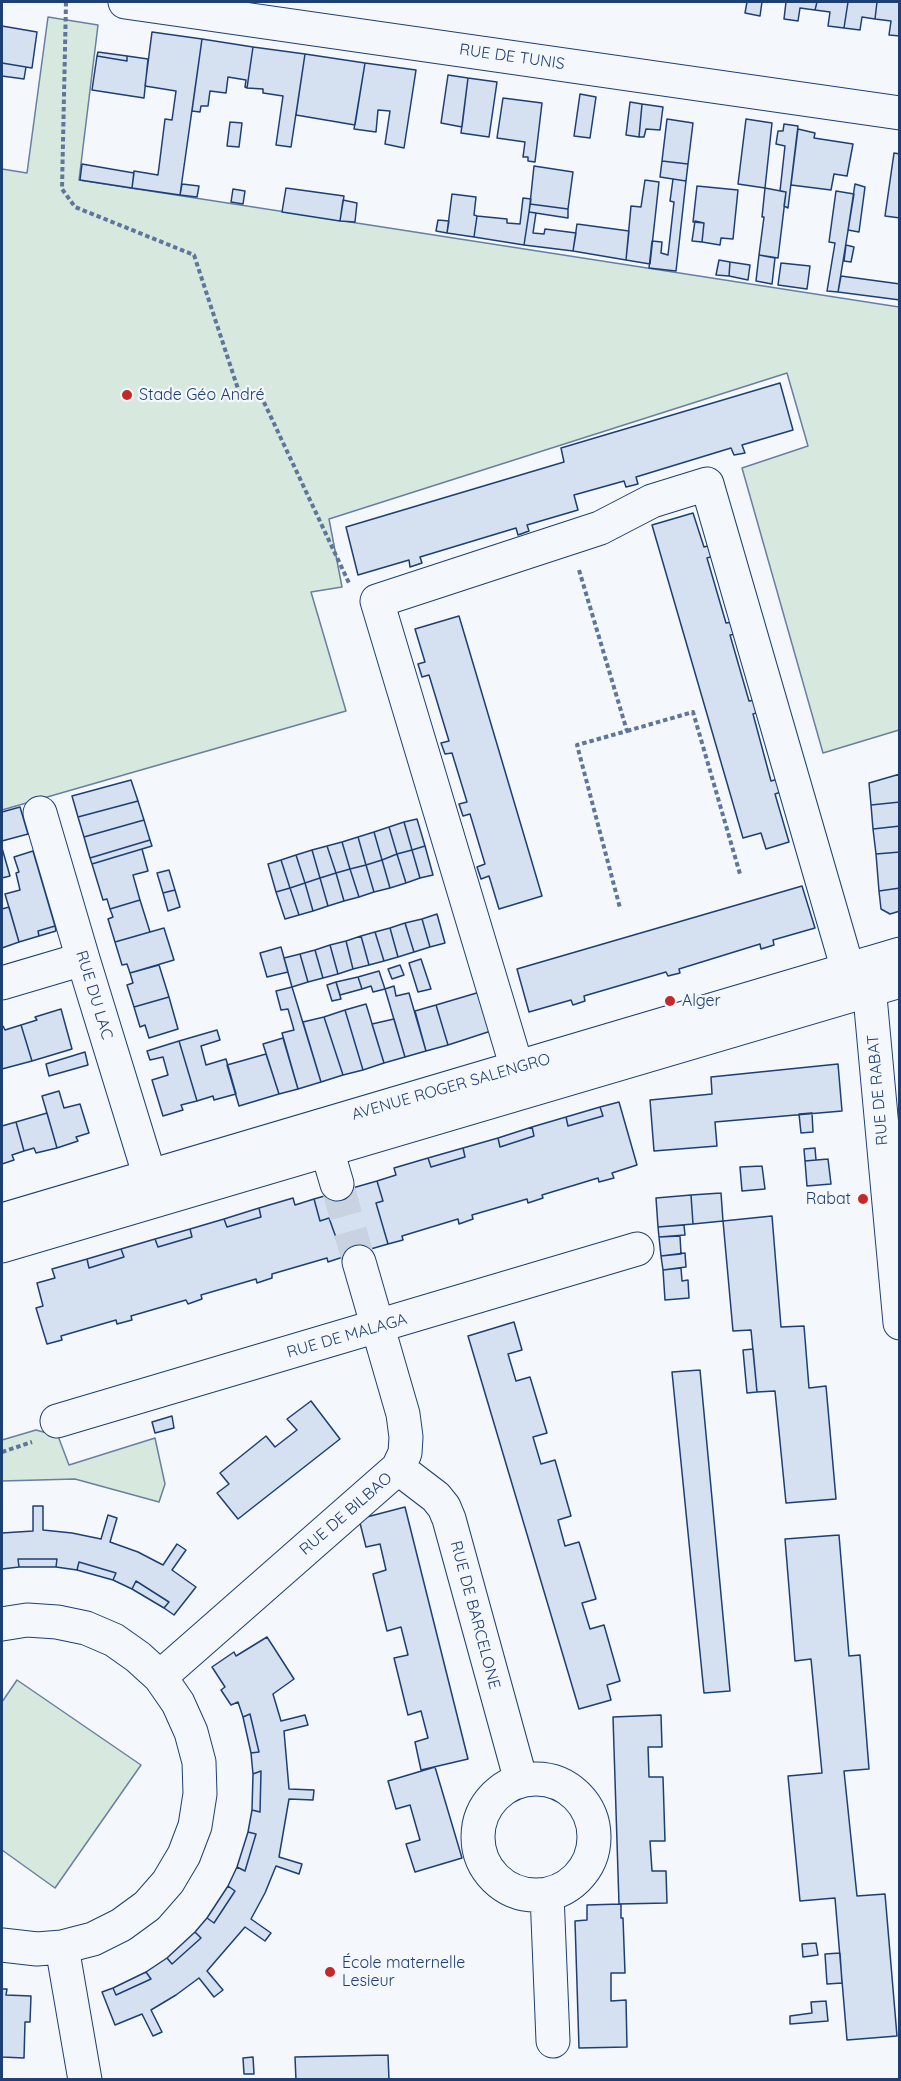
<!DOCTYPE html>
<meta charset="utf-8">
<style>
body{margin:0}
#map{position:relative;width:901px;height:2081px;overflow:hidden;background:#f4f7fb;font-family:Quicksand,sans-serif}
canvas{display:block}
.frame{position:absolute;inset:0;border:3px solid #1d3f73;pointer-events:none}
</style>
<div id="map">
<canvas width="901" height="2081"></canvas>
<div class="frame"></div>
</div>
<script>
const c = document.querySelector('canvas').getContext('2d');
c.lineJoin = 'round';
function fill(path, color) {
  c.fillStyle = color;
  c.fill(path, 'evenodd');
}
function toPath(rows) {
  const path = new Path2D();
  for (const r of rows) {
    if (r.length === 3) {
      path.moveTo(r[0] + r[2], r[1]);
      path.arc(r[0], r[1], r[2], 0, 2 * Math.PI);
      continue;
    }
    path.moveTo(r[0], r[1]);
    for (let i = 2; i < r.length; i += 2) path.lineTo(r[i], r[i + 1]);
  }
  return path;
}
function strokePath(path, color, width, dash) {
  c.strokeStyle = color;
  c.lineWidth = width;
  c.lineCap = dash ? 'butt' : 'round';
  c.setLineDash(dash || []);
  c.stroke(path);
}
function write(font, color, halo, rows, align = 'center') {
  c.font = font + ' Quicksand,sans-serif';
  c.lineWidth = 4.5;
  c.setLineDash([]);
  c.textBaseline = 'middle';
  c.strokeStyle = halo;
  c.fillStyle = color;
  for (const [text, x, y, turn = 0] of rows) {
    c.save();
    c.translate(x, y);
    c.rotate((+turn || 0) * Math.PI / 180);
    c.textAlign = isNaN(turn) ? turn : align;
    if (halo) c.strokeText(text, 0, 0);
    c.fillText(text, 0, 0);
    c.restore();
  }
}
const green = toPath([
 [48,17,98,25,79,180,899,307,899,730,823,753,742,468,808,446,787,373,329,519,342,587,311,592,346,711,2,810,2,169,27,173,48,17],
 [36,1430,58,1436,69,1465,155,1438,165,1484,159,1502,75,1479,2,1481,2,1440,36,1430],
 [17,1680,141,1765,55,1888,2,1850,2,1702,17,1680]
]);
fill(green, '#d7e8df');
strokePath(green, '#687fa3', 1.5);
const building = toPath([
 [747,2,762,2,760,16,745,13,747,2],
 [786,2,817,2,815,10,800,8,798,21,784,19,786,2],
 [817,2,848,2,844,28,828,26,830,12,815,10,817,2],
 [848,2,877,2,875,19,862,17,860,30,844,28,848,2],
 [877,2,900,2,900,36,889,35,891,21,875,19,877,2],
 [2,26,37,32,32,68,2,63,2,26],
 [152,32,202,39,180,195,132,188,134,171,158,175,165,119,172,120,176,91,145,86,152,32],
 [202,39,253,47,247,88,245,87,246,80,228,77,226,93,210,91,208,106,201,106,200,112,192,111,202,39],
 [253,47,305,54,291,147,276,145,283,96,263,93,263,89,247,88,253,47],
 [98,52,127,56,127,61,97,56,98,52],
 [305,54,365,63,355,125,296,115,305,54],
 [97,56,127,61,127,56,148,59,144,98,92,90,97,56],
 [2,63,26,67,24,79,2,76,2,63],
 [365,63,416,70,404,148,385,144,390,111,378,110,376,132,354,129,365,63],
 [448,75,468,78,462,127,441,123,448,75],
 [468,78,497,82,489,137,461,133,468,78],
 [580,94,596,97,590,138,574,136,580,94],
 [503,98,542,103,535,162,528,161,528,157,523,157,525,142,497,138,503,98],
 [630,102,642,104,639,137,626,135,630,102],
 [642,104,663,107,660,130,646,129,644,137,639,137,642,104],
 [667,119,693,123,688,164,662,161,667,119],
 [746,119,772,123,765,188,738,184,746,119],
 [230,122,242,123,239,147,227,146,230,122],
 [784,124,798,126,788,208,784,206,786,192,780,191,785,146,776,144,778,131,783,131,784,124],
 [798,129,815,133,814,138,853,144,847,176,834,174,831,190,791,185,798,129],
 [894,153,900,154,900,218,885,216,894,153],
 [662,161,688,164,686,181,660,177,662,161],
 [82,164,134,173,132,188,80,180,82,164],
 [534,166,573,172,568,209,530,204,534,166],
 [673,179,686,181,676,271,649,268,652,241,662,242,661,253,668,255,674,202,670,201,673,179],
 [645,180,659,182,650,264,626,260,631,206,641,207,645,180],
 [182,184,199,186,197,197,180,195,182,184],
 [855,184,865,187,859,232,848,230,855,184],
 [697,186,738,190,733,239,721,238,720,245,702,242,704,223,693,222,697,186],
 [286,188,344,196,340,221,282,212,286,188],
 [765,188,786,192,778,258,759,255,764,217,762,217,765,188],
 [233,189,245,191,243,204,231,202,233,189],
 [836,191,854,194,838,292,827,291,835,243,829,242,836,191],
 [452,194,476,197,474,215,477,216,474,237,447,233,452,194],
 [523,198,531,199,524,245,474,237,477,216,507,219,507,223,520,224,523,198],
 [343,200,357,203,355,222,340,221,343,200],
 [530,204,568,209,568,218,529,212,530,204],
 [529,212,536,213,533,233,544,234,545,229,576,233,573,251,524,245,529,212],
 [438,220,449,221,447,233,436,231,438,220],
 [695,221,704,223,702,242,692,241,695,221],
 [577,224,629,231,626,260,573,251,577,224],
 [846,245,854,247,851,262,844,261,846,245],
 [759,255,775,258,772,284,756,281,759,255],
 [719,260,730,262,729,276,716,275,719,260],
 [730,262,750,265,748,280,729,276,730,262],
 [781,263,810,266,807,289,778,285,781,263],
 [841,276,900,284,900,300,838,292,841,276],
 [780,383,793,430,742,445,745,453,734,455,731,448,636,477,638,484,626,487,624,481,574,495,578,510,527,525,529,531,518,535,516,528,420,557,422,563,410,567,409,560,358,575,346,527,564,462,561,448,780,383],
 [693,513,704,547,711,545,714,556,707,558,726,623,733,622,737,634,730,635,749,701,756,700,759,712,753,714,771,781,778,779,781,792,775,794,789,842,766,849,761,833,743,838,652,525,693,513],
 [459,616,542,896,499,909,489,876,481,879,477,867,485,864,470,814,463,816,459,804,467,802,452,753,445,754,441,743,449,741,429,675,422,677,418,664,425,662,415,629,459,616],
 [900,774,900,802,871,805,869,783,900,774],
 [131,780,138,801,78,817,72,796,131,780],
 [138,801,144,820,84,837,78,817,138,801],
 [900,802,900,826,873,829,871,805,900,802],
 [20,807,28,834,2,841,2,812,20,807],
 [417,819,425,846,412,850,404,822,417,819],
 [144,820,150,840,90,858,84,837,144,820],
 [404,822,412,850,397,854,389,827,404,822],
 [900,826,900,852,876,854,873,829,900,826],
 [389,827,397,854,382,860,374,832,389,827],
 [374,832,382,860,366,865,358,837,374,832],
 [358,837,366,865,350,869,342,842,358,837],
 [150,840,152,846,92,864,90,858,150,840],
 [342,842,350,869,336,873,327,846,342,842],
 [327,846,336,873,320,878,312,850,327,846],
 [425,846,433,875,420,878,412,850,425,846],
 [2,848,10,876,2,878,2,848],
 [142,849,148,871,133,875,140,900,110,909,107,899,103,900,92,864,142,849],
 [312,850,320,878,305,883,296,855,312,850],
 [412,850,420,878,406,883,397,854,412,850],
 [33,851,55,926,38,931,39,936,19,942,5,894,20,890,16,873,19,872,14,857,33,851],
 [900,852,900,888,879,891,876,854,900,852],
 [397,854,406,883,390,888,382,860,397,854],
 [296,855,305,883,290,888,281,860,296,855],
 [281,860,290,888,276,892,268,864,281,860],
 [382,860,390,888,374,892,366,865,382,860],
 [366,865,374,892,359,897,350,869,366,865],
 [350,869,359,897,344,901,336,873,350,869],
 [169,870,175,890,163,893,157,873,169,870],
 [336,873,344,901,328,906,320,878,336,873],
 [320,878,328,906,313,911,305,883,320,878],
 [305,883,313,911,299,915,290,888,305,883],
 [802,886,815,928,773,940,774,945,761,949,760,944,679,969,680,973,668,976,666,972,584,996,585,1001,573,1005,571,1000,529,1012,517,969,802,886],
 [290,888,299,915,285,919,276,892,290,888],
 [900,888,900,911,890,914,881,909,879,891,900,888],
 [175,890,180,907,168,911,163,893,175,890],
 [140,900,150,932,115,942,108,919,113,917,110,909,140,900],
 [9,907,19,942,2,948,2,909,9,907],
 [437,914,445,943,430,947,422,919,437,914],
 [422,919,430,947,414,952,405,923,422,919],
 [405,923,414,952,398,957,390,928,405,923],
 [55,926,56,931,39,936,38,931,55,926],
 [164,928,174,960,130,973,127,964,122,965,115,942,164,928],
 [390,928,398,957,384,961,375,932,390,928],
 [375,932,384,961,369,965,361,936,375,932],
 [361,936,369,965,353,969,346,941,361,936],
 [346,941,353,969,338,974,330,945,346,941],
 [330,945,338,974,323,978,315,950,330,945],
 [281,947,288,972,267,977,260,953,281,947],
 [315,950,323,978,308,982,300,954,315,950],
 [300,954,308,982,292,987,284,958,300,954],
 [421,959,431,989,418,992,409,963,421,959],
 [159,965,169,997,134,1007,127,985,133,983,130,973,159,965],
 [400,965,404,975,392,979,388,969,400,965],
 [379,971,385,989,373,992,371,986,362,989,358,977,379,971],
 [358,977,362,989,340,995,336,982,358,977],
 [336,982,341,999,332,1001,327,985,336,982],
 [394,986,396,996,409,993,426,1051,405,1057,385,989,394,986],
 [292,987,321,1082,298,1089,282,1033,294,1030,288,1009,281,1010,276,991,292,987],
 [480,992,491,1031,448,1045,436,1005,480,992],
 [169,997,178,1029,149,1038,145,1025,140,1027,134,1007,169,997],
 [366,1004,384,1063,363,1070,345,1010,366,1004],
 [436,1005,448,1045,426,1051,415,1011,436,1005],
 [61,1009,72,1049,32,1061,21,1025,37,1020,35,1017,61,1009],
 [345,1010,363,1070,343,1075,324,1017,345,1010],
 [324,1017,343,1075,321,1082,303,1022,324,1017],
 [394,1019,405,1057,384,1063,372,1024,394,1019],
 [21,1025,32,1061,2,1069,2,1026,3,1026,5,1030,21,1025],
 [217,1030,220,1040,201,1046,206,1065,226,1059,236,1094,214,1100,213,1096,197,1101,179,1041,217,1030],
 [283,1038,298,1089,279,1094,263,1044,283,1038],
 [179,1041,197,1101,181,1105,183,1110,163,1116,152,1080,168,1075,163,1057,150,1060,147,1051,179,1041],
 [85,1052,88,1065,49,1076,46,1064,85,1052],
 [266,1054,279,1094,239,1106,227,1065,266,1054],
 [838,1064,842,1111,715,1122,717,1146,654,1151,650,1100,712,1094,711,1077,838,1064],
 [59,1091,64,1108,80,1104,89,1133,76,1137,78,1141,57,1148,42,1096,59,1091],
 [619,1102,637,1165,612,1173,614,1178,599,1182,598,1178,542,1195,543,1198,528,1203,527,1199,472,1215,473,1219,459,1224,458,1219,402,1236,403,1240,388,1244,376,1203,383,1201,377,1181,396,1175,394,1168,428,1158,431,1167,465,1157,463,1148,498,1138,500,1147,534,1136,532,1127,566,1117,568,1126,603,1116,600,1107,619,1102],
 [600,1107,603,1116,568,1126,566,1117,600,1107],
 [47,1113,57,1148,36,1153,34,1148,24,1151,16,1122,47,1113],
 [812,1113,813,1132,801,1133,799,1114,812,1113],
 [16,1122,24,1151,12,1155,14,1160,2,1164,2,1126,16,1122],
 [532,1127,534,1136,500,1147,498,1138,532,1127],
 [463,1148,465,1157,431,1167,428,1158,463,1148],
 [815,1148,816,1160,805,1161,804,1149,815,1148],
 [828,1159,831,1184,807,1186,805,1161,828,1159],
 [762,1166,765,1189,742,1191,740,1167,762,1166],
 [377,1181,383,1201,376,1203,388,1244,343,1257,329,1218,320,1221,314,1199,377,1181],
 [721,1193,723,1221,693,1224,691,1195,721,1193],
 [691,1195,693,1224,658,1227,656,1198,691,1195],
 [293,1198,295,1205,314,1199,320,1221,329,1218,343,1257,328,1262,327,1258,272,1274,272,1278,257,1283,256,1279,201,1295,202,1299,188,1304,186,1300,131,1316,132,1320,117,1324,116,1320,61,1336,62,1340,47,1344,36,1308,43,1306,37,1283,55,1278,52,1269,87,1259,89,1268,124,1257,121,1249,155,1239,158,1247,192,1237,190,1229,224,1219,227,1227,261,1217,259,1208,293,1198],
 [259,1208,261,1217,227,1227,224,1219,259,1208],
 [772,1216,781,1327,804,1326,809,1388,826,1386,836,1499,786,1503,775,1391,757,1392,751,1330,733,1331,723,1221,772,1216],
 [684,1225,685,1235,659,1237,658,1227,684,1225],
 [190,1229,192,1237,158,1247,155,1239,190,1229],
 [680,1236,681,1254,661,1256,659,1237,680,1236],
 [121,1249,124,1257,89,1268,87,1259,121,1249],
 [685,1253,686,1267,663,1270,661,1256,685,1253],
 [681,1268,682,1281,688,1280,689,1298,665,1300,663,1270,681,1268],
 [514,1322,522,1350,508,1354,516,1381,530,1377,547,1433,533,1437,541,1464,555,1460,571,1516,558,1520,565,1546,579,1542,596,1599,582,1603,590,1629,604,1625,620,1681,607,1685,611,1700,579,1709,468,1336,514,1322],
 [753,1349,757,1392,747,1393,743,1350,753,1349],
 [700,1370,730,1691,704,1693,672,1372,700,1370],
 [311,1401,340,1439,238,1519,217,1493,229,1484,220,1473,266,1436,275,1447,297,1430,287,1419,311,1401],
 [172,1416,174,1428,155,1433,152,1422,172,1416],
 [33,1506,43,1506,43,1530,72,1533,101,1539,108,1515,117,1518,110,1542,138,1552,163,1565,177,1544,186,1550,172,1570,196,1587,174,1615,164,1608,169,1602,136,1581,132,1589,113,1580,116,1573,79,1562,77,1570,56,1567,57,1559,18,1559,19,1567,2,1569,2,1533,33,1531,33,1506],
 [405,1507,468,1759,421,1770,415,1742,428,1738,421,1711,408,1715,394,1658,408,1655,401,1627,387,1631,373,1574,386,1570,380,1544,366,1547,359,1519,405,1507],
 [839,1535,849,1656,860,1655,869,1769,844,1771,857,1896,885,1894,897,2036,847,2040,835,1898,800,1901,788,1776,822,1773,811,1659,795,1661,785,1539,839,1535],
 [18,1559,57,1559,56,1567,19,1567,18,1559],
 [79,1562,116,1573,113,1580,77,1570,79,1562],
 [136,1581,169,1602,164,1608,132,1589,136,1581],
 [267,1637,294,1679,273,1694,281,1721,305,1715,308,1725,284,1731,289,1789,314,1790,313,1800,289,1799,279,1857,302,1864,299,1874,276,1866,265,1893,251,1919,271,1933,265,1941,245,1927,207,1971,223,1990,214,1997,199,1978,176,1995,151,2010,162,2032,153,2036,142,2014,115,2025,102,1992,113,1988,116,1995,151,1979,146,1972,167,1958,172,1964,201,1938,195,1932,207,1918,214,1923,235,1891,228,1886,237,1867,245,1871,256,1834,248,1832,252,1810,260,1812,261,1771,253,1774,251,1753,259,1752,250,1714,243,1717,238,1702,231,1705,221,1690,225,1687,212,1667,234,1652,236,1656,267,1637],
 [250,1714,259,1752,251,1753,243,1717,250,1714],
 [661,1715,662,1747,648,1747,649,1777,663,1777,665,1841,650,1841,652,1871,666,1871,667,1903,619,1904,613,1717,661,1715],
 [435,1767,462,1858,415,1872,406,1844,420,1840,410,1805,396,1809,388,1781,435,1767],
 [261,1771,260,1812,252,1810,253,1774,261,1771],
 [248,1832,256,1834,245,1871,237,1867,248,1832],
 [228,1886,235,1891,214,1923,207,1918,228,1886],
 [621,1904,621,1918,623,1918,625,1973,611,1973,611,2001,626,2000,627,2047,579,2048,575,1921,587,1920,587,1905,621,1904],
 [195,1932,201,1938,172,1964,167,1958,195,1932],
 [816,1943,818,1955,803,1957,802,1944,816,1943],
 [840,1953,842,1983,827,1984,825,1954,840,1953],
 [146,1972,151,1979,116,1995,113,1988,146,1972],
 [2,1989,7,1989,6,1995,31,1996,30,2022,25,2022,24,2058,2,2057,2,1989],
 [826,2001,828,2021,790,2024,790,2016,812,2013,811,2002,826,2001],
 [388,2055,389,2080,296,2080,295,2057,388,2055],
 [253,2057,254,2074,244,2074,243,2058,253,2057]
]);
fill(building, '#d5e0f0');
strokePath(building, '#1d3f73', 1.5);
strokePath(toPath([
 [337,1184,359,1262]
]), '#c9d2e0', 33, [33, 16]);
const minor = toPath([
 [125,2,900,113],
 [40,813,83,959,150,1177],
 [867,964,900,1323],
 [2,983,83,959],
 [517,1068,377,601,600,528,652,501,707,484,848,970],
 [320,1126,337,1184],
 [57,1421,637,1249],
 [398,1468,436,1497,444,1507,449,1519,521,1781],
 [2,1624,27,1620,57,1622,86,1628,114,1640,138,1657,160,1677,178,1703,191,1732,199,1762,200,1794,195,1826,184,1855,168,1882,147,1906,121,1925,93,1939,62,1947,37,1949,2,1945],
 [160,1677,398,1468,405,1453,406,1437,403,1414,359,1262],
 [536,1837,58],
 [547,1894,553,2041],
 [62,1947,85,2080]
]);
const major = toPath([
 [2,1220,900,954],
 [2,1246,900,981]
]);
strokePath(minor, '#1d3f73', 35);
strokePath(major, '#1d3f73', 35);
strokePath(toPath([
 [66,2,62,189,75,207,194,255,239,392,262,398,349,583],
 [579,570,627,731,577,745,620,908],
 [627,731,693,712,740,874],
 [2,1452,32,1442]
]), '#5e769c', 4, [4.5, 3]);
strokePath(minor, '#f4f7fb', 33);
strokePath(major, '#f4f7fb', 33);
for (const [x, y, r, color] of [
 [127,395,6,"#c62828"],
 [670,1001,6,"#c62828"],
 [863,1199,6,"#c62828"],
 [330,1972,6,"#c62828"]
]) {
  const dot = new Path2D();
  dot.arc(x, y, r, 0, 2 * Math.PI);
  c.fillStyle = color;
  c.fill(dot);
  strokePath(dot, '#f4f7fb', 2);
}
write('16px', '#1d3f73', '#f4f7fb', [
 ["RUE DE TUNIS",512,57,8],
 ["RUE DU LAC",94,995,73],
 ["AVENUE ROGER SALENGRO",451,1087,-16],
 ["RUE DE RABAT",878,1090,-95],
 ["RUE DE MALAGA",347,1336,-16],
 ["RUE DE BILBAO",346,1514,-41],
 ["RUE DE BARCELONE",475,1615,75]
]);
write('16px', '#1d3f73', '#f4f7fb', [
 ["Stade Géo André",139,395],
 ["Alger",682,1001],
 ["Rabat",851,1199,"right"],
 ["École maternelle",342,1963],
 ["Lesieur",342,1981]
], 'left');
</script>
